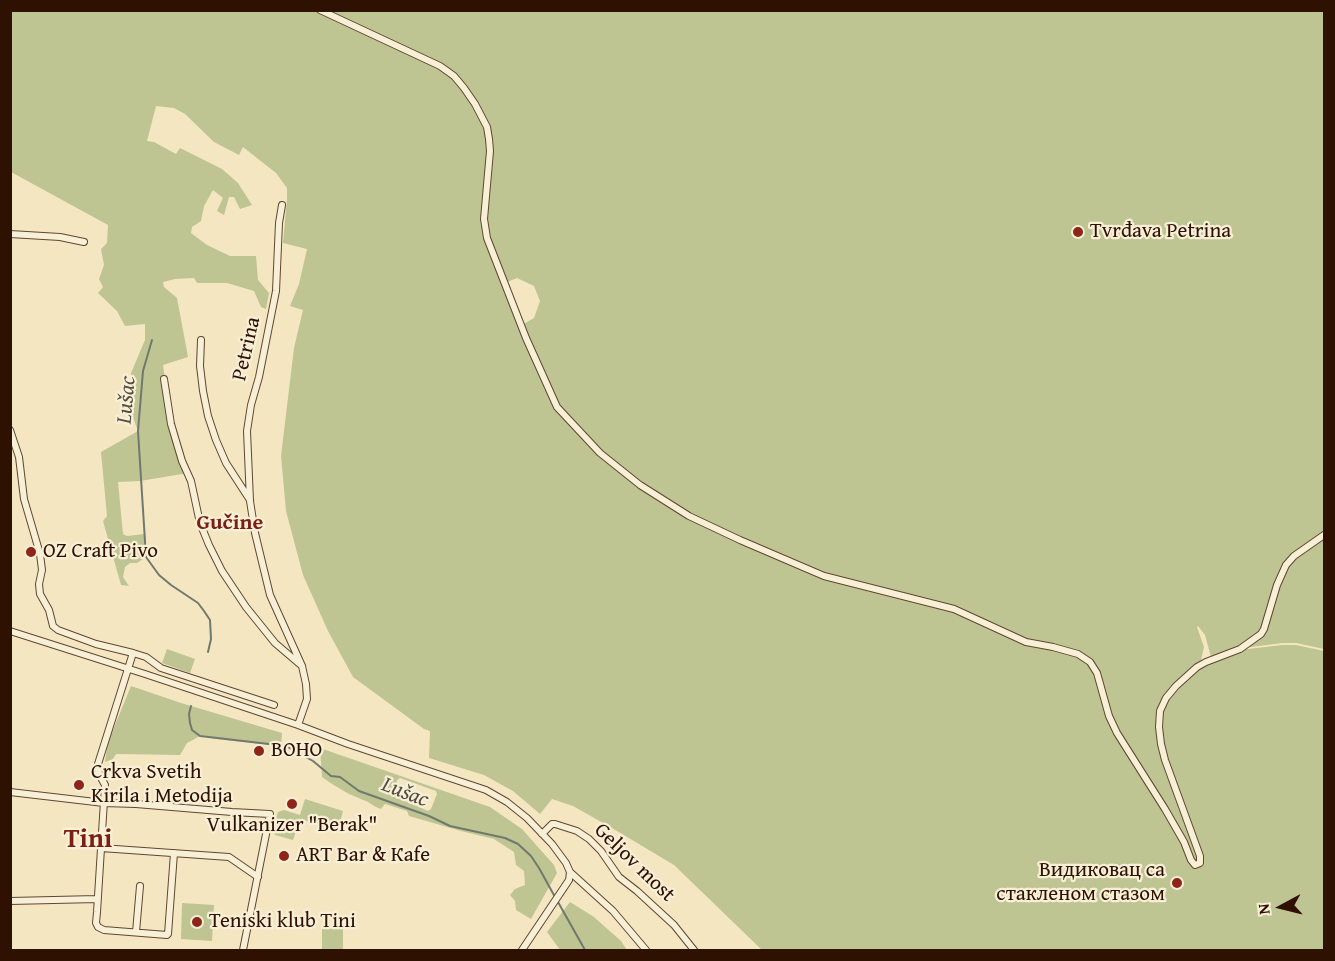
<!DOCTYPE html>
<meta charset="utf-8">
<style>
body{margin:0}
#map{position:relative;width:1335px;height:961px;overflow:hidden;background:#f5e6c2;font-family:"Gentium Book Plus",serif}
canvas{display:block}
.frame{position:absolute;inset:0;border:12px solid #2e1100;pointer-events:none}
.north{position:absolute;left:1251px;top:877px;width:60px;height:60px;-webkit-text-stroke:4px #f8efd7;paint-order:stroke;rotate:263deg;font-size:16px;font-weight:700;line-height:24px;text-align:center;color:#2e1100}
.north::after{content:'';display:block;margin:auto;width:21px;height:27px;background:#2e1100;clip-path:polygon(50% 0,100% 100%,50% 72%,0 100%)}
</style>
<div id="map">
<canvas width="1335" height="961"></canvas>
<div class="frame"></div>
<div class="north">N</div>
</div>
<script>
const c = document.querySelector('canvas').getContext('2d');
c.lineJoin = 'round';
function fill(path, color) {
  c.fillStyle = color;
  c.fill(path, 'evenodd');
}
function toPath(rows) {
  const path = new Path2D();
  for (const r of rows) {
    path.moveTo(r[0], r[1]);
    for (let i = 2; i < r.length; i += 2) path.lineTo(r[i], r[i + 1]);
  }
  return path;
}
function strokePath(path, color, width, dash) {
  c.strokeStyle = color;
  c.lineWidth = width;
  c.lineCap = dash ? 'butt' : 'round';
  c.setLineDash(dash || []);
  c.stroke(path);
}
function write(font, color, halo, rows, align = 'center') {
  c.font = font + ' "Gentium Book Plus",serif';
  c.lineWidth = 4.5;
  c.setLineDash([]);
  c.textBaseline = 'middle';
  c.strokeStyle = halo;
  c.fillStyle = color;
  for (const [text, x, y, turn = 0] of rows) {
    c.save();
    c.translate(x, y);
    c.rotate((+turn || 0) * Math.PI / 180);
    c.textAlign = isNaN(turn) ? turn : align;
    if (halo) c.strokeText(text, 0, 0);
    c.fillText(text, 0, 0);
    c.restore();
  }
}
fill(toPath([
 [10,11,318,11,439,67,464,89,486,128,488,139,484,201,486,238,556,407,599,453,689,517,824,577,954,610,1026,643,1078,655,1089,663,1096,673,1108,717,1165,809,1190,861,1201,863,1166,760,1160,718,1167,698,1202,666,1240,650,1282,645,1296,645,1324,651,1324,950,762,950,674,865,612,828,573,806,552,799,540,814,513,791,484,775,429,758,430,731,424,729,353,677,328,631,303,575,286,511,281,456,294,348,303,310,290,306,299,284,307,249,283,243,287,199,287,188,276,173,243,147,239,155,214,142,185,114,174,108,156,106,147,141,154,142,176,154,180,148,222,169,238,183,252,205,240,209,234,197,229,197,224,215,217,211,223,198,213,190,204,206,201,221,192,227,191,233,207,245,230,256,256,256,258,280,269,293,266,309,261,307,254,291,227,283,197,283,194,278,175,279,163,282,164,287,177,298,188,357,163,365,171,424,188,473,140,481,118,482,123,534,127,536,144,534,146,557,137,563,130,563,125,567,123,577,129,586,121,585,103,521,107,516,101,452,138,431,130,409,131,373,145,340,145,324,125,326,117,311,98,293,103,287,99,279,104,265,101,249,107,243,108,225,11,172],
 [322,11,1324,11,1324,534,1285,565,1263,629,1241,647,1213,658,1211,657,1205,635,1198,626,1197,627,1204,647,1201,660,1197,667,1162,703,1160,744,1199,861,1195,864,1118,733,1098,672,1078,653,1026,641,955,608,825,575,690,515,640,484,601,452,558,406,522,325,534,318,540,301,534,286,517,278,505,283,488,238,485,219,488,127,454,75],
 [1324,536,1324,649,1296,643,1282,643,1244,648,1262,635,1278,585,1294,557],
 [167,649,195,659,190,673,162,663],
 [131,686,181,703,282,733,281,746,216,739,200,736,187,743,180,755,116,754,113,759,105,762,108,742],
 [320,748,490,807,522,829,554,865,557,873,531,919,516,910,515,901,510,895,515,889,525,885,524,871,516,865,514,852,494,839,461,831,409,816,407,811,385,804,381,809,376,807,368,802,349,794,332,784,322,777],
 [400,778,436,791,437,794,431,809,428,811,396,797,395,794,397,780],
 [305,799,343,811,338,830,300,819,293,840,275,835,273,828,278,812,284,810,300,815],
 [570,902,594,917,621,941,627,950,560,950,547,932],
 [182,903,214,905,212,941,181,939],
 [322,925,343,925,343,950,322,950]
]), '#bec492');
strokePath(toPath([
 [152,340,143,371,138,431,146,557,159,575,171,585,198,603,204,611,210,620,211,639,208,652],
 [191,706,189,714,190,723,192,730,200,736,286,746,313,761,331,776,340,777,359,791,429,816,450,826,505,838,518,844,531,856,539,868,555,897],
 [558,902,585,950]
]), '#70796e', 2);
const minor = toPath([
 [320,10,440,66,454,76,464,88,475,104,487,127,489,139,490,151,484,219,487,238,526,338,557,407,600,453,640,485,689,516,740,540,824,576,954,609,1026,642,1053,647,1078,654,1090,662,1097,673,1109,716,1117,733,1165,809,1184,842,1191,860,1195,865,1200,863,1200,856,1165,760,1161,744,1159,727,1160,711,1166,698,1176,686,1197,667,1206,662,1240,649,1261,634,1264,629,1277,585,1286,565,1294,556,1324,535],
 [282,205,279,223,276,291,259,377,251,405,247,431,250,501,255,533,270,595,302,666,306,684,307,699,298,725],
 [10,234,60,237,84,242],
 [201,340,200,366,203,391,208,416,216,440,226,463,250,500],
 [164,379,171,424,182,461,191,481,200,523,209,545,222,571,246,607,275,643,302,666],
 [10,430,19,457,24,499,40,554,42,570,39,584,40,594,49,610,53,626,58,630,96,644,133,653,98,764,99,774,105,785,97,912,96,923,98,927,104,930,167,935,168,934,174,853],
 [10,631,145,674,298,725,348,744,486,790,507,802,527,818,552,844,566,863,570,872,569,880,522,950],
 [133,653,146,657,161,668,274,705],
 [10,792,104,803,136,804,232,812,270,814,243,950],
 [542,834,552,824,555,824,577,831,589,839,601,851,619,877,637,891,674,925,694,950],
 [101,848,229,857,258,877],
 [570,872,613,911,646,950],
 [10,901,97,899],
 [136,932,140,886]
]);
strokePath(minor, '#604630', 8);
strokePath(minor, '#f8efd7', 6);
for (const [x, y, r, color] of [
 [1078,232,6,"#8f2418"],
 [31,552,6,"#8f2418"],
 [259,751,6,"#8f2418"],
 [79,785,6,"#8f2418"],
 [292,804,6,"#8f2418"],
 [284,856,6,"#8f2418"],
 [1177,883,6,"#8f2418"],
 [197,922,6,"#8f2418"]
]) {
  const dot = new Path2D();
  dot.arc(x, y, r, 0, 2 * Math.PI);
  c.fillStyle = color;
  c.fill(dot);
  strokePath(dot, '#f8efd7', 2);
}
write('21px', '#2e1100', '#f8efd7', [
 ["Tvrđava Petrina",1090,232],
 ["OZ Craft Pivo",43,552],
 ["BOHO",271,751],
 ["Crkva Svetih",91,773],
 ["Kirila i Metodija",91,797],
 ["Vulkanizer \"Berak\"",292,826,"center"],
 ["ART Bar & Кafe",296,856],
 ["Видиковац са",1165,871,"right"],
 ["стакленом стазом",1165,895,"right"],
 ["Teniski klub Tini",209,922]
], 'left');
write('21px', '#2e1100', '#f8efd7', [
 ["Petrina",247,349,-77],
 ["Geljov most",634,863,44]
]);
write('italic 22px', '#544e40', '#f8efd7', [
 ["Lušac",127,400,-85],
 ["Lušac",405,793,21]
]);
write('bold 22px', '#7a1f14', '#f8efd7', [
 ["Gučine",230,523]
]);
write('bold 27px', '#7a1f14', '#f8efd7', [
 ["Tini",88,840]
]);
</script>
